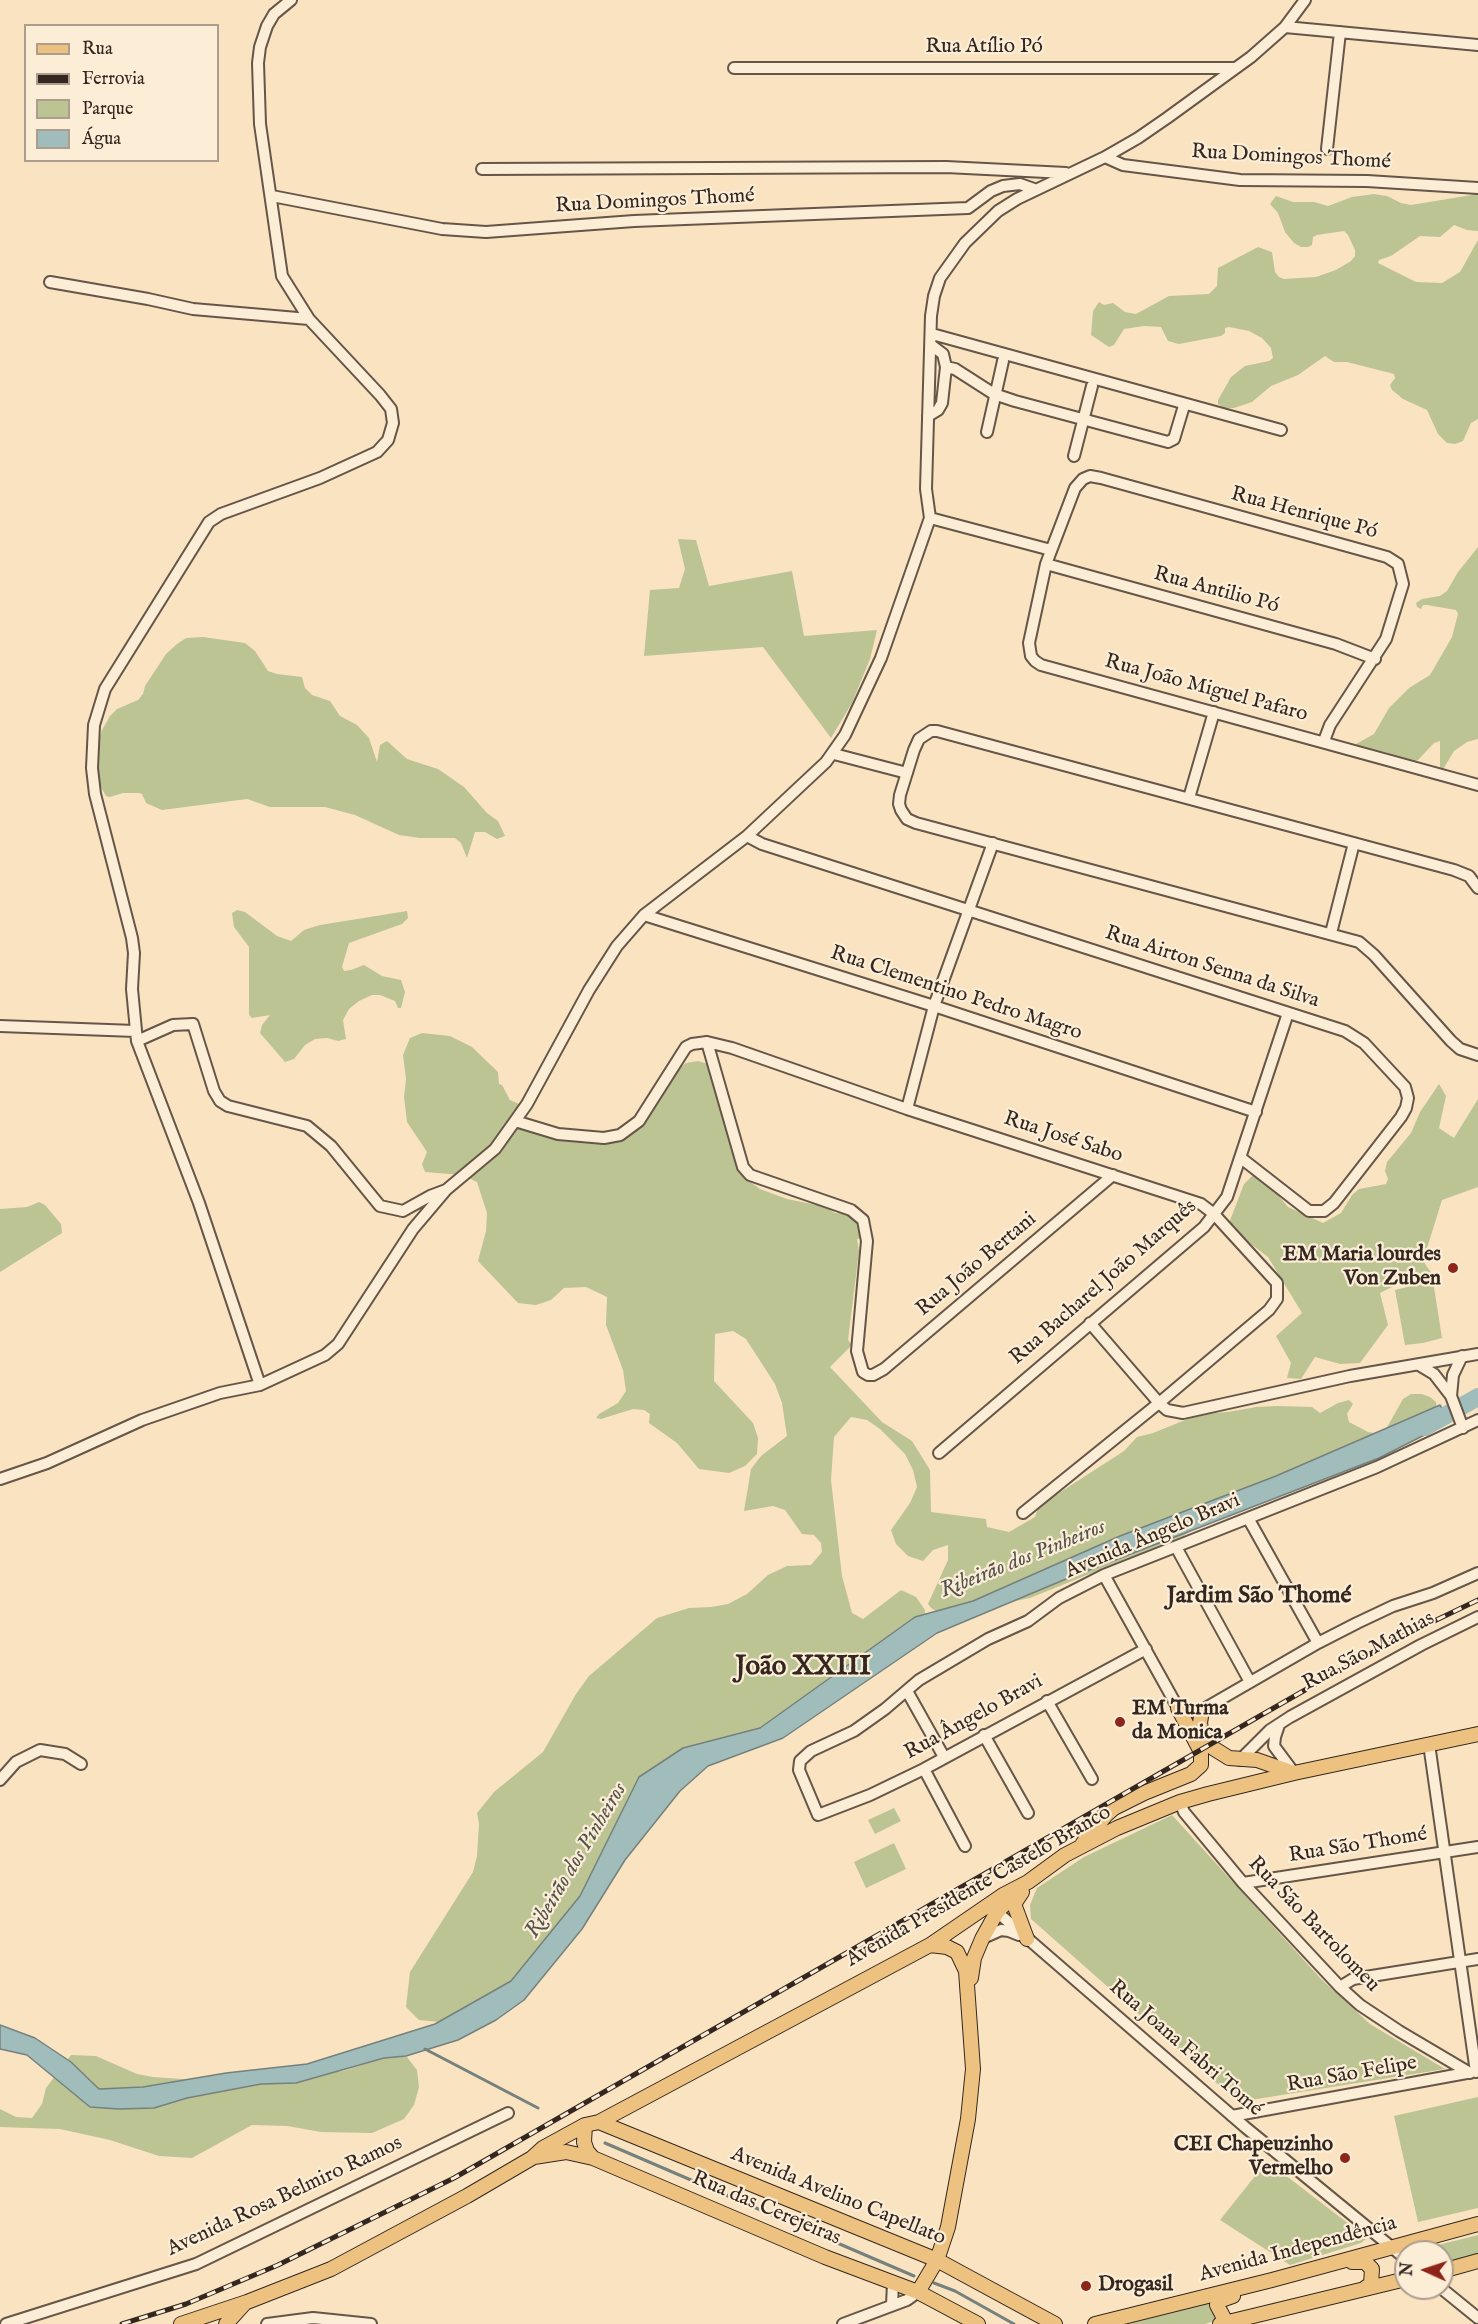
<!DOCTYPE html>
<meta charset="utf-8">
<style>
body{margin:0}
#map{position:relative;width:1478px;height:2324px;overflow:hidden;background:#fae3c1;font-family:"IM FELL English",serif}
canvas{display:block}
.legend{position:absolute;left:24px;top:24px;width:195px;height:138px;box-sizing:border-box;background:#fcedd7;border:2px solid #ac9e8e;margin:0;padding:8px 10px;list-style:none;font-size:18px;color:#332720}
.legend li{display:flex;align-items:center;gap:12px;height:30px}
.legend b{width:30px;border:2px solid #ac9e8e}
.north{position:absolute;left:1394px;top:2240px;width:60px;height:60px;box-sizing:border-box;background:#fcedd7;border:2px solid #ac9e8e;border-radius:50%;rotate:273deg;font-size:16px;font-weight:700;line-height:24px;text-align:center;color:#332720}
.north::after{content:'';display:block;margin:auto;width:21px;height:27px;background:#8f2418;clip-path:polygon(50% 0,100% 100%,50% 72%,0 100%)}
</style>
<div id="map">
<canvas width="1478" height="2324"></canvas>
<ul class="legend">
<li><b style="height:8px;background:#edc280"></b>Rua</li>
<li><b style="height:8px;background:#332720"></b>Ferrovia</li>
<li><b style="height:16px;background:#bcc494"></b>Parque</li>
<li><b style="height:16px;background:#a1bdbb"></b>Água</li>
</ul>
<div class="north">N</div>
</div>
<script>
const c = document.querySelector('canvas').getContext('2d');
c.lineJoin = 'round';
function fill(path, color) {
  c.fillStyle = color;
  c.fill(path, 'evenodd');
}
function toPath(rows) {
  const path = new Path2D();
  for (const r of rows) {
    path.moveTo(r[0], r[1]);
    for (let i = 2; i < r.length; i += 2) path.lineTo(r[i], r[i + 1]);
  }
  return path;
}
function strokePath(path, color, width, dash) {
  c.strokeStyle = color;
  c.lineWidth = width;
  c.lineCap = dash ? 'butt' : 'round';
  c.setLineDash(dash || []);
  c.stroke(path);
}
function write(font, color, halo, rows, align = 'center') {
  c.font = font + ' "IM FELL English",serif';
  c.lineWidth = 4.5;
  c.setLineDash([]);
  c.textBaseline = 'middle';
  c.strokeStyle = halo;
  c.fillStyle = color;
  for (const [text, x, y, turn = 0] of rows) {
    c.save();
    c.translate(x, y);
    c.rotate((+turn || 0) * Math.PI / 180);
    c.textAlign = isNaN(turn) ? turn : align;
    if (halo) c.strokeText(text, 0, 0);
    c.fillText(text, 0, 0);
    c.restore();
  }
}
fill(toPath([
 [1374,194,1387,196,1401,203,1411,205,1478,194,1478,231,1467,230,1454,225,1440,237,1420,236,1391,256,1379,260,1378,263,1416,282,1442,283,1460,272,1478,240,1478,419,1471,423,1463,441,1455,444,1447,443,1438,434,1427,410,1403,399,1392,390,1390,385,1395,378,1394,374,1347,362,1334,362,1325,356,1298,375,1271,386,1252,402,1234,408,1224,408,1218,404,1218,400,1231,377,1245,366,1269,361,1273,358,1271,348,1262,338,1249,331,1229,327,1225,328,1225,333,1221,336,1179,344,1168,341,1161,327,1144,326,1124,329,1114,345,1109,347,1091,335,1093,311,1099,302,1104,305,1113,303,1125,312,1136,314,1169,296,1209,294,1217,286,1218,268,1258,247,1272,252,1275,272,1279,277,1284,279,1316,277,1336,270,1351,261,1355,256,1355,250,1348,235,1344,231,1317,235,1313,237,1312,245,1308,247,1301,247,1294,243,1285,232,1278,213,1270,204,1276,196,1293,202,1314,202,1328,206,1352,197],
 [678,539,696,540,709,586,792,571,804,636,877,630,870,659,852,703,831,738,763,647,644,656,650,590,679,588,685,569],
 [1478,547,1478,739,1467,742,1454,751,1442,771,1440,767,1440,741,1434,743,1418,760,1410,763,1397,762,1386,752,1358,751,1356,744,1374,734,1389,708,1409,688,1430,675,1452,637,1458,614,1456,610,1427,605,1423,605,1421,609,1417,607,1416,603,1422,599,1440,596,1447,591,1458,572],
 [203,637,245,643,255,651,268,671,277,674,302,677,305,688,312,695,330,701,340,716,357,725,369,738,377,762,380,745,387,741,407,759,438,769,464,787,487,813,498,821,505,836,497,839,485,832,475,832,467,858,461,843,455,838,420,838,399,835,355,815,325,807,270,807,247,799,162,810,146,803,142,794,139,793,123,793,110,797,106,796,99,784,95,766,96,751,102,730,110,716,117,709,138,700,143,694,145,686,166,654,177,644,186,638],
 [237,910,245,912,277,936,291,941,304,930,320,925,407,911,408,918,402,924,349,943,342,967,344,971,351,970,364,965,382,976,401,980,405,992,401,1008,398,1008,395,1001,380,995,372,995,359,1001,349,1009,343,1020,346,1039,338,1041,327,1038,315,1039,305,1045,294,1059,285,1062,260,1033,262,1025,270,1015,252,1018,249,1015,249,947,234,927,232,913],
 [422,1033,450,1036,472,1047,498,1072,499,1084,502,1085,510,1100,528,1108,524,1119,527,1128,532,1133,585,1142,612,1141,627,1131,625,1123,634,1124,650,1116,667,1079,686,1063,698,1061,708,1064,717,1073,739,1160,749,1181,760,1189,787,1199,826,1207,835,1213,849,1214,859,1219,862,1238,857,1239,859,1251,848,1340,852,1345,830,1367,882,1422,912,1441,930,1470,931,1512,986,1519,987,1527,1009,1532,1035,1517,1039,1506,1124,1451,1137,1437,1153,1433,1200,1414,1228,1412,1256,1407,1278,1406,1312,1407,1320,1413,1338,1403,1349,1400,1353,1404,1347,1414,1349,1422,1368,1432,1375,1433,1386,1429,1403,1399,1411,1394,1422,1394,1430,1397,1436,1402,1437,1411,1205,1519,1194,1529,1183,1536,1030,1598,995,1605,949,1619,931,1608,928,1604,948,1560,948,1545,933,1550,923,1561,908,1556,896,1544,891,1530,910,1503,917,1487,913,1470,905,1454,880,1429,867,1420,851,1417,834,1437,831,1480,842,1576,852,1613,863,1619,901,1590,916,1597,925,1610,924,1626,854,1660,758,1735,678,1775,536,1982,451,2023,419,2020,406,2007,410,1972,473,1872,477,1856,479,1824,477,1813,494,1792,543,1752,576,1694,589,1676,657,1618,689,1608,711,1607,728,1604,747,1594,768,1575,787,1566,811,1565,822,1552,821,1543,814,1535,802,1534,785,1510,773,1506,744,1511,751,1469,761,1456,787,1436,782,1403,775,1384,746,1339,733,1331,715,1334,714,1381,753,1423,758,1438,757,1454,745,1466,729,1473,699,1469,677,1443,649,1423,650,1414,644,1410,633,1409,601,1419,596,1418,599,1414,618,1403,626,1391,623,1370,606,1325,607,1297,586,1287,564,1288,551,1300,536,1305,518,1303,478,1261,486,1231,487,1213,477,1182,462,1175,425,1172,422,1164,427,1152,407,1122,404,1097,406,1079,403,1055,410,1038],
 [1439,1084,1446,1096,1439,1128,1454,1138,1478,1099,1478,1187,1442,1200,1423,1261,1435,1278,1433,1281,1442,1338,1423,1343,1405,1345,1395,1290,1432,1281,1414,1276,1380,1293,1388,1325,1360,1363,1340,1364,1315,1357,1301,1379,1287,1378,1291,1363,1276,1336,1302,1313,1268,1257,1243,1238,1229,1223,1244,1184,1256,1172,1262,1176,1288,1207,1323,1223,1341,1213,1352,1195,1359,1189,1386,1184,1388,1179,1385,1171,1387,1162,1411,1133,1420,1112],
 [39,1202,45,1205,61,1224,62,1233,0,1272,0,1209,27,1207],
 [894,1808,901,1821,875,1834,868,1820],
 [1172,1815,1321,1979,1370,2024,1445,2069,1238,2102,1031,1919,1030,1905,1037,1888,1084,1857],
 [894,1843,906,1869,866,1888,854,1862],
 [71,2055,96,2056,137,2074,153,2077,240,2083,343,2071,390,2056,407,2057,417,2070,419,2087,414,2105,404,2119,372,2133,321,2132,287,2126,252,2125,192,2158,159,2156,110,2140,60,2129,0,2127,0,2109,16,2117,32,2118,42,2104,46,2088],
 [1478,2097,1478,2208,1418,2222,1394,2116],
 [1267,2161,1367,2238,1361,2243,1290,2265,1220,2220],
 [1478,2235,1478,2256,1442,2265,1442,2252,1419,2252,1426,2248],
 [1214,2298,1218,2320,1205,2324,1117,2324]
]), '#bcc494');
const water = toPath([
 [1440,1405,1450,1422,1379,1458,1066,1579,937,1633,783,1738,708,1766,680,1791,625,1860,582,1929,524,2000,496,2020,458,2040,406,2056,384,2058,296,2083,261,2084,187,2098,154,2108,119,2109,90,2107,27,2055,0,2049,0,2025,35,2038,71,2062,99,2089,143,2087,226,2073,307,2064,435,2024,511,1981,580,1896,639,1777,683,1748,760,1728,915,1617,973,1601,1120,1536,1276,1476,1440,1405]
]);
fill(water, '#a1bdbb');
strokePath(water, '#75817d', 1.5);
strokePath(toPath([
 [425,2049,538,2108],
 [605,2143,914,2276],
 [934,2283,955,2291,1014,2324]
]), '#75817d', 3);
strokePath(toPath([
 [1425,1427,1478,1397]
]), '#a1bdbb', 18);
const minor = toPath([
 [1285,27,1478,45],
 [734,68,1234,68],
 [1327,149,1340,32],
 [1105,157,1123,165,1240,180,1367,181,1478,188],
 [482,169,946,167,1066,173],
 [272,196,442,229,486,232,634,221,968,208,991,191,1003,186,1020,184,1034,189],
 [50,282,148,299,193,309,309,319],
 [932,334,1281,430],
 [946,367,955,369,994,394,1015,401,1168,442,1174,439,1183,409],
 [928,416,938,410,942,403,946,367,943,354,931,345],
 [987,432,1003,361],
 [1074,456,1092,386],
 [930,518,1051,550],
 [1046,564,1336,644,1375,659],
 [1324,741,1330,725,1386,639,1403,584,1398,564,1387,557,1101,478,1090,476,1083,479,1075,488,1046,564,1029,643,1031,656,1035,661,1041,665,1478,785],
 [834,754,907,773],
 [1189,798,1214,712],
 [747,836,762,844,1345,1031,1364,1043,1405,1087,1408,1098,1406,1108,1401,1117,1334,1203,1324,1211,1309,1211,1241,1158],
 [1478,888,1469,876,1454,870,937,731,931,731,919,739,914,750,900,795,899,804,901,810,907,819,916,823,1359,942,1374,955,1451,1041,1460,1049,1478,1055],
 [644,915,934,1006,1256,1112],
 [1331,933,1354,843],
 [0,1026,135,1031],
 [137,1041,173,1025,193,1024,214,1091,220,1101,228,1106,307,1126,331,1146,380,1206,403,1211,430,1196,446,1190],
 [707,1042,743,1167,750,1175,851,1210,863,1220,867,1241,857,1351,863,1372,868,1375,873,1375,884,1369,1113,1175],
 [907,1109,934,1006,993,843],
 [515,1121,558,1134,604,1138,620,1135,639,1121,686,1047,692,1044,707,1042,732,1048,907,1109,1201,1204,1214,1214,1277,1283,1277,1299,1269,1310,1159,1403,1023,1513],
 [1090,1323,1159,1403,1167,1410,1183,1413,1350,1376,1478,1354],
 [1462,1356,1453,1375,1451,1396,1463,1428],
 [1419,1365,1434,1374,1451,1396],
 [260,1385,199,1203,137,1041,132,989,134,953,132,938,95,794,92,768,94,725,105,689,209,522,221,514,320,478,377,452,388,440,393,423,391,409,380,395,309,319,282,276,260,124,258,63,260,47,267,26,274,14,291,0],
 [939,1453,1204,1227,1227,1197,1288,1013],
 [0,1479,47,1463,142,1420,220,1393,260,1385,325,1355,338,1344,413,1229,446,1190,495,1149,515,1121,527,1104,589,990,617,946,644,915,747,836,826,762,845,735,881,658,930,518,926,489,931,316,934,296,940,278,965,243,998,211,1017,199,1105,157,1138,138,1167,118,1251,57,1285,27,1305,0],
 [1248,1518,1318,1643],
 [1176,1547,1250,1682],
 [1104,1575,1178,1708,1189,1712,1202,1710,1318,1643,1357,1623,1393,1606,1433,1593,1478,1573],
 [1146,1649,924,1769,870,1795,818,1815,799,1770,800,1761,811,1751,854,1731,885,1709,919,1680,988,1639,1028,1621,1059,1598,1104,1575,1377,1467,1478,1420],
 [907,1691,944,1757],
 [1047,1701,1092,1779],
 [1279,1725,1275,1737,1274,1746,1294,1773],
 [984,1735,1028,1813],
 [1429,1744,1476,2072],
 [1240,1760,1270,1730,1290,1717,1421,1645,1478,1617],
 [924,1769,965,1846],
 [0,1780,16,1762,40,1750,65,1754,81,1764],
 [1180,1802,1184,1812,1243,1883,1340,1987,1360,2005,1399,2031,1470,2073],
 [1243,1883,1478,1847],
 [997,1912,1245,2127,1406,2259],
 [983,1938,1001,1930,1009,1931,1019,1935],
 [1340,1987,1353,1979,1478,1959],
 [1232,2116,1472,2072],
 [1441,2288,1478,2318],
 [892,2305,893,2283],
 [6,2324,196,2264,508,2113],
 [267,2324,313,2318,371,2324],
 [843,2324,907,2300,918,2292]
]);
const major = toPath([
 [1202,1710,1200,1723,1202,1735,1213,1748,1229,1758,1257,1760,1294,1773],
 [1083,1843,1106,1815,1114,1808,1144,1793,1191,1774,1201,1765,1201,1752,1178,1708],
 [1022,1892,1014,1904,1027,1939],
 [971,1978,974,1958,982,1939,997,1912,1015,1894],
 [599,2122,937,2260,1055,2324],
 [585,2125,584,2142,587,2151,593,2158],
 [534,2157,566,2152,593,2158,825,2257,918,2292,978,2324],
 [1352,2262,1365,2262,1372,2269,1371,2284,1365,2288],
 [1442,2271,1478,2261],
 [918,2292,937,2260,948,2227,968,2119,973,2069,966,1971,957,1952,947,1947,930,1945],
 [1226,2322,1217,2305,1219,2301,1233,2296],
 [181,2324,247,2302,331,2269,467,2196,532,2158,543,2148,585,2125,599,2122,930,1945,1003,1895,1028,1882,1065,1855,1117,1828,1180,1802,1208,1794,1294,1773,1478,1734],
 [226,2324,245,2303],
 [1095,2324,1272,2280,1478,2224],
 [1220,2324,1406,2279]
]);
strokePath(minor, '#655648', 14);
strokePath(major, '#332720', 16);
strokePath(minor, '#fcedd7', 10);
strokePath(major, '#edc280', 14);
const rail = toPath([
 [122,2324,186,2304,278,2265,454,2178,1326,1678,1403,1636,1478,1600]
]);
strokePath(rail, '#332720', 5);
strokePath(rail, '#fcedd7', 3, [9]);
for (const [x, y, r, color] of [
 [1453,1268,6,"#8f2418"],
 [1120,1722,6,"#8f2418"],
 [1345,2158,6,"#8f2418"],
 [1086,2286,6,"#8f2418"]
]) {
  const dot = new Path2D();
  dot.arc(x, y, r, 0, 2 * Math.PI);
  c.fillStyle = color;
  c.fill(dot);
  strokePath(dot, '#fcedd7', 2);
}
write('21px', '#332720', '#fcedd7', [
 ["Rua Atílio Pó",984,48],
 ["Rua Domingos Thomé",1291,158,3],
 ["Rua Domingos Thomé",655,202,-3],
 ["Rua Henrique Pó",1304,514,15],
 ["Rua Antilio Pó",1216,591,15],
 ["Rua João Miguel Pafaro",1206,689,15],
 ["Rua Airton Senna da Silva",1212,968,18],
 ["Rua Clementino Pedro Magro",956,994,18],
 ["Rua José Sabo",1063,1138,18],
 ["Rua João Bertani",977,1265,-40],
 ["Rua Bacharel João Marquês",1104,1283,-41],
 ["Avenida Ângelo Bravi",1153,1537,-23],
 ["Rua São Mathias",1369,1652,-28],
 ["Rua Ângelo Bravi",974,1718,-29],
 ["Rua São Thomé",1358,1846,-9],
 ["Avenida Presidente Castelo Branco",979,1887,-30],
 ["Rua São Bartolomeu",1313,1925,46],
 ["Rua Joana Fabri Tomé",1185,2049,41],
 ["Rua São Felipe",1352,2075,-10],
 ["Avenida Rosa Belmiro Ramos",285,2197,-25],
 ["Avenida Avelino Capellato",838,2197,22],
 ["Rua das Cerejeiras",766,2209,23],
 ["Avenida Independência",1298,2250,-15]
]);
write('bold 21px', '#332720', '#fcedd7', [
 ["EM Maria lourdes",1441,1256],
 ["Von Zuben",1441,1280],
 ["EM Turma",1132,1710,"left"],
 ["da Monica",1132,1734,"left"],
 ["CEI Chapeuzinho",1333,2146],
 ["Vermelho",1333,2170],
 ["Drogasil",1098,2286,"left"]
], 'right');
write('italic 22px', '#54544e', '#fcedd7', [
 ["Ribeirão dos Pinheiros",1023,1560,-22],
 ["Ribeirão dos Pinheiros",577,1861,-59]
]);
write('bold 24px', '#332720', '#fcedd7', [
 ["Jardim São Thomé",1259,1597]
]);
write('bold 27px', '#332720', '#fcedd7', [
 ["João XXIII",803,1668]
]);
</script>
